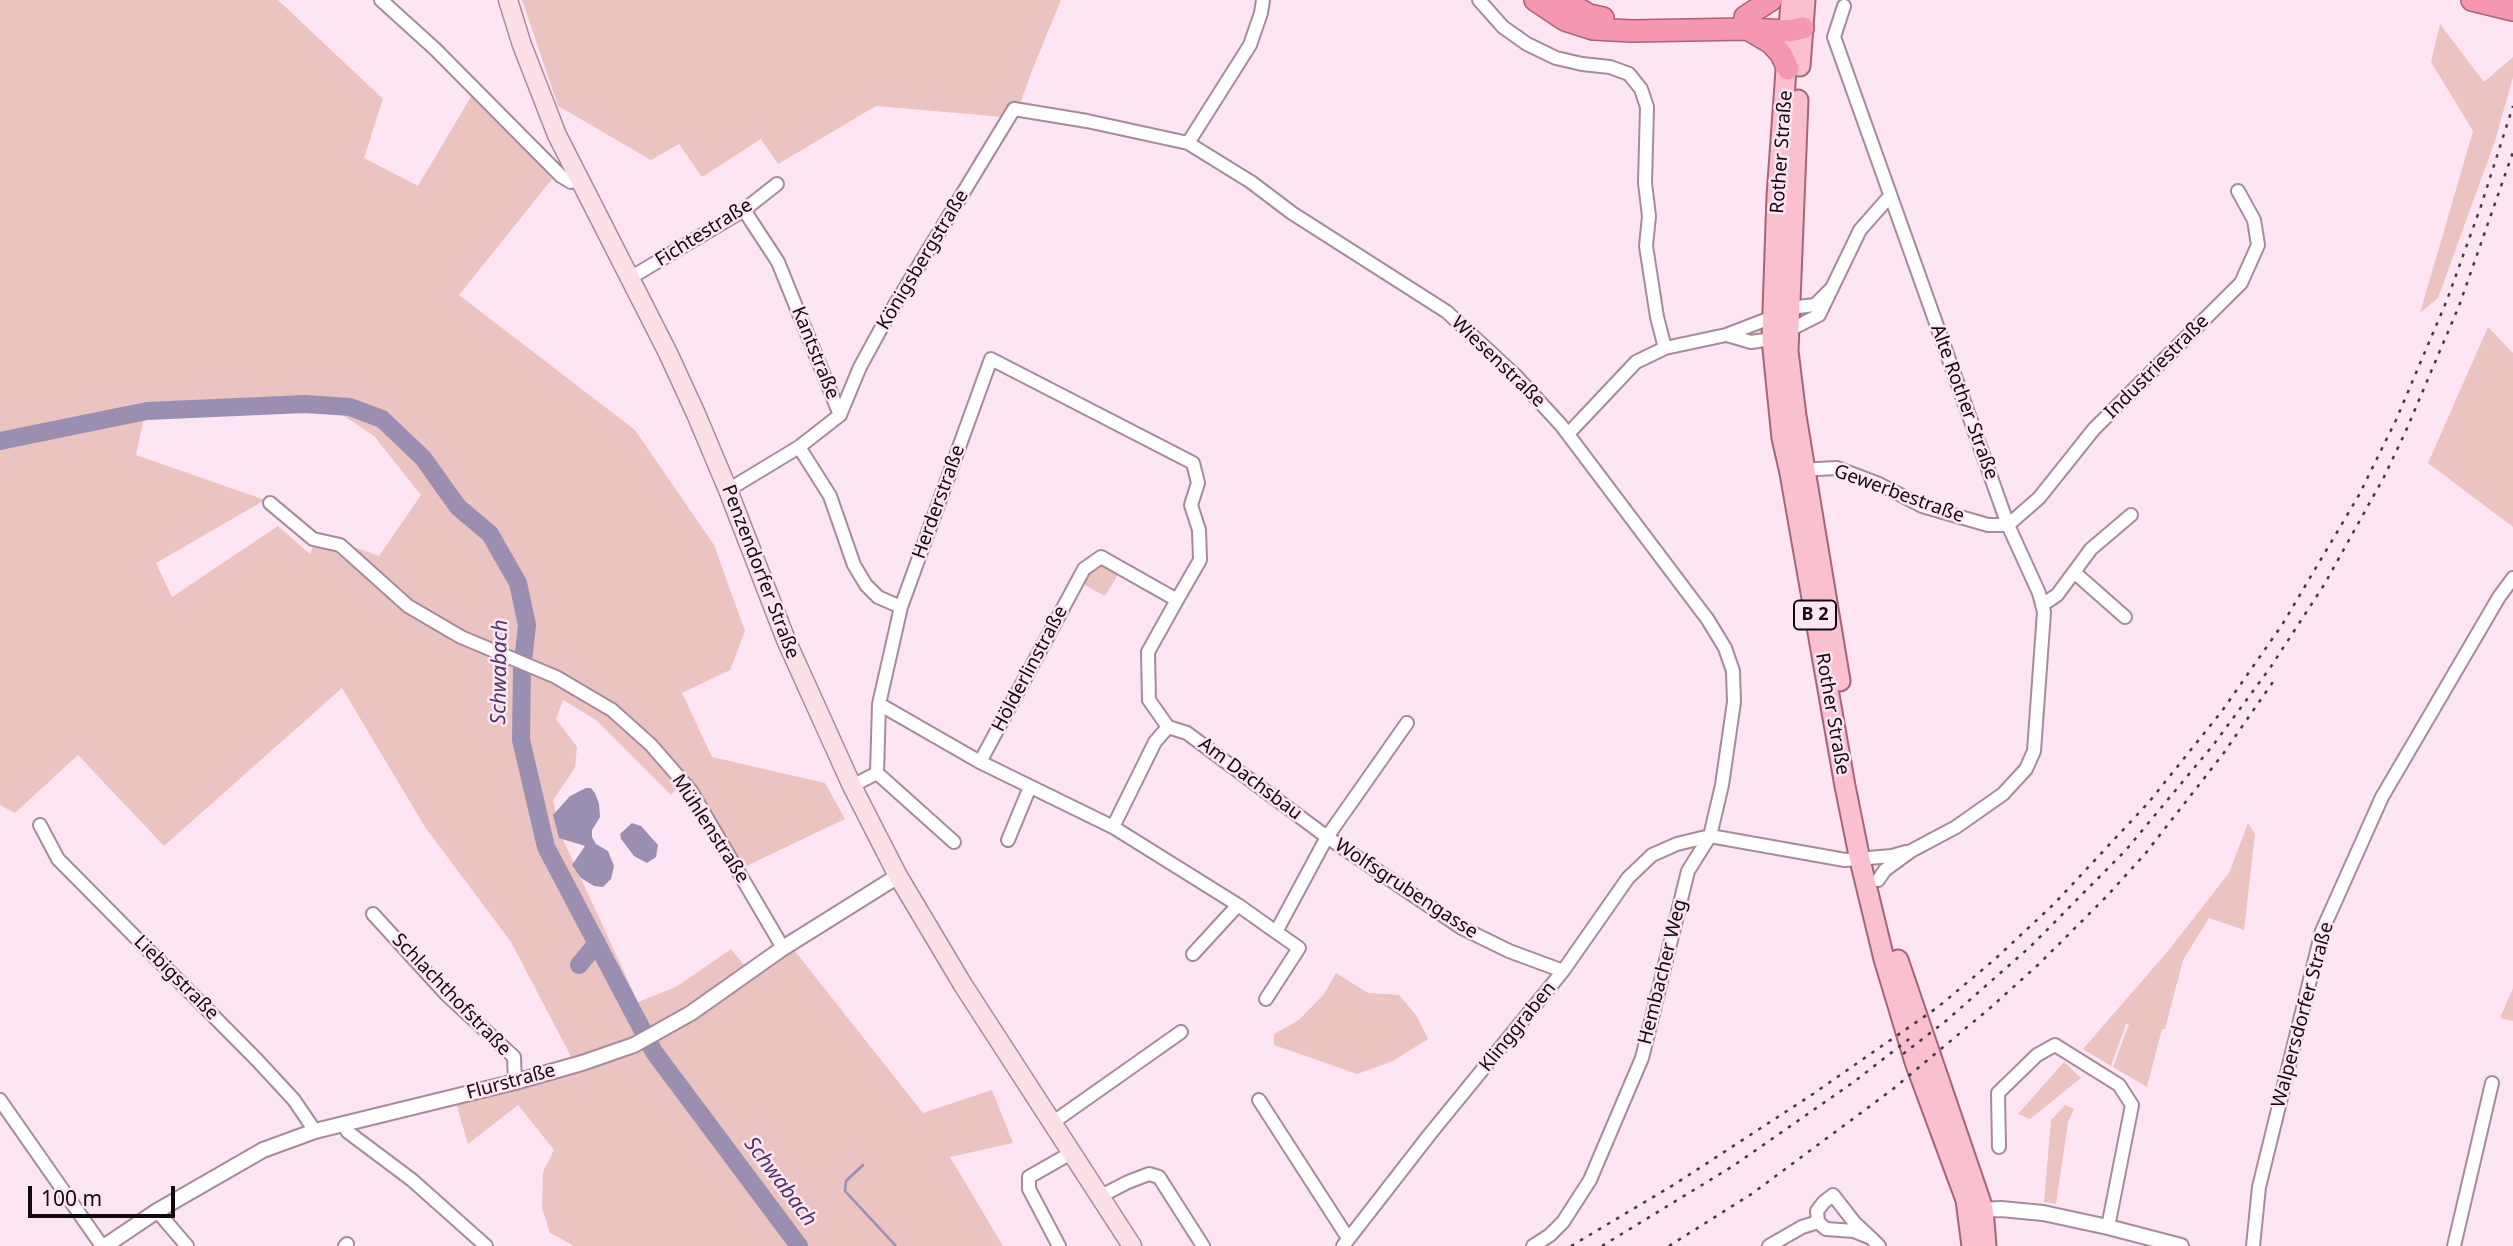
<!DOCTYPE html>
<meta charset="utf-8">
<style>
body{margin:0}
#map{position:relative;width:2513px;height:1246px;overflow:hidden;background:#fee5f3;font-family:"Noto Sans",sans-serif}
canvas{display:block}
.scale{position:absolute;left:28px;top:1186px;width:147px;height:32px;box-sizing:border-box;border:4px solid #12080e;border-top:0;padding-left:9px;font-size:21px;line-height:24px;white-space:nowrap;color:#12080e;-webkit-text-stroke:5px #fee5f3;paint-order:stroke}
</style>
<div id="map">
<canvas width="2513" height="1246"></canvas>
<div class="scale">100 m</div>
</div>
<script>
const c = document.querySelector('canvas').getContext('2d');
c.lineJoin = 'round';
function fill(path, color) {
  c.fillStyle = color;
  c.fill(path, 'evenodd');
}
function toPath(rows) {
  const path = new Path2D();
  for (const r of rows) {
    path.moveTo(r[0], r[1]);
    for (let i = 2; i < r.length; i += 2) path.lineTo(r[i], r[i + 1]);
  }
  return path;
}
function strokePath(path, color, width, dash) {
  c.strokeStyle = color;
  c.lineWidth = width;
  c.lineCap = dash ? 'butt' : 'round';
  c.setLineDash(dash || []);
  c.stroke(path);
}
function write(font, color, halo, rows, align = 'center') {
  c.font = font + ' "Noto Sans",sans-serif';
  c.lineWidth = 5;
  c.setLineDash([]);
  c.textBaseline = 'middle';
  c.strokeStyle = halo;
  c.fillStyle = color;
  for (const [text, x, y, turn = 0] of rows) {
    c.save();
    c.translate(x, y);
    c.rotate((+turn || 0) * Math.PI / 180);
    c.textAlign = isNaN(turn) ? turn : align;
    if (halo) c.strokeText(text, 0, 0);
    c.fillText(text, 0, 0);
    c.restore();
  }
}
fill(toPath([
 [0,0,278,0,383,99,364,158,418,186,472,95,552,179,459,295,635,430,714,545,745,631,730,670,682,693,712,757,825,783,845,819,740,869,676,789,671,795,596,720,563,700,556,719,577,747,575,768,553,800,560,833,638,1002,676,987,731,949,745,966,757,976,794,950,923,1113,992,1090,1013,1143,950,1157,1003,1246,574,1246,550,1233,542,1208,543,1172,554,1150,518,1105,468,1144,455,1100,577,1068,511,942,425,827,342,688,164,846,78,755,15,813,0,805],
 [335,410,374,436,421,495,379,556,318,534,310,554,278,526,172,597,156,563,265,500,136,455,144,417],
 [522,0,1061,0,1031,73,1015,118,876,106,778,164,761,139,702,177,679,144,651,160,558,106],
 [2440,24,2484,82,2513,57,2513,77,2495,141,2438,298,2420,313,2473,131,2431,62],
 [2488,327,2513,353,2513,527,2428,463],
 [1102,564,1119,573,1105,596,1083,584,1088,573],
 [2248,823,2255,834,2244,930,2209,918,2183,960,2165,1029,2162,1029,2147,1087,2113,1067,2129,1024,2126,1024,2111,1066,2083,1049,2168,951,2229,873],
 [1336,973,1368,993,1399,995,1416,1015,1428,1039,1393,1061,1357,1074,1274,1045,1274,1034,1299,1020,1324,994],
 [2513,988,2513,1021,2500,1018],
 [2064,1062,2081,1078,2030,1119,2018,1114],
 [2065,1105,2074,1109,2068,1122,2056,1204,2044,1202,2051,1120]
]), '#ebc3c0');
fill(toPath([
 [586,788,591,788,595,793,599,804,600,817,592,830,592,837,596,844,608,851,614,866,611,879,603,887,594,886,581,878,572,865,585,846,559,838,553,815,570,796],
 [632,823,641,826,658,845,656,857,647,863,634,856,621,839,620,834]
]), '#9a8fb1');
strokePath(toPath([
 [863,1165,846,1181,845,1191,896,1246]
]), '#9a8fb1', 2.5);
strokePath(toPath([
 [0,441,147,411,305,404,350,407,382,419,423,458,458,507,490,534,518,583,527,625,522,670,521,740,546,847,654,1052,799,1246],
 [579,965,597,943]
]), '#9a8fb1', 18);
const minor = toPath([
 [381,0,435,49,561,176,571,182,579,179],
 [1479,0,1503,27,1527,44,1556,58,1582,64,1610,67,1629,74,1641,89,1647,107,1645,183,1649,216,1646,246,1657,317,1665,348],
 [1844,6,1834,37,2008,525,2039,593,2044,612,2034,751,2026,769,2003,794,1956,827,1911,851,1885,870,1878,880],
 [1188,143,1250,45,1261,13,1263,0],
 [630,278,744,210,777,184],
 [1727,335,1751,342,1772,339,1819,315,1860,230,1890,196],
 [840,415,860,367,884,323,1014,109,1087,121,1188,143,1251,182,1292,213,1447,312,1515,375,1561,425,1708,620,1725,648,1733,671,1734,702,1722,785,1710,836,1688,871,1642,1058,1590,1180,1563,1222,1550,1235,1533,1246],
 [1568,434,1636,362,1665,348,1726,335,1773,317,1789,308,1815,305,1832,288],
 [799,447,830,496,854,565,866,585,878,597,901,607],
 [1798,470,1837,468,1879,484,1922,506,1988,525,2008,525,2039,498,2094,429,2241,283,2258,245,2254,220,2238,191],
 [728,490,799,447,840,415,778,262,744,210],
 [270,503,313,539,340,545,408,606,461,637,556,677,612,710,651,745,691,791,783,948],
 [2074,572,2125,617],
 [2042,605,2057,595,2091,549,2131,515],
 [879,704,980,762,1084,569,1101,557,1177,600,1148,652,1149,700,1168,727],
 [1168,727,1155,742,1113,827,1238,905,1276,932,1327,837,1407,723],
 [1168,727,1187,733,1327,837,1462,928,1509,951,1563,971],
 [980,762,1113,827],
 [877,773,954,842],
 [852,786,877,773,879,704,901,607,991,359,1193,463,1198,483,1191,505,1199,530,1200,560,1177,600],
 [40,825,58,859,257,1060,294,1100,315,1131],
 [1008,840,1030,787],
 [373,914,447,995,514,1057,515,1082],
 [1193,954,1238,905],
 [1266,999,1299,948,1276,932],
 [0,1100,102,1246],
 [1259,1100,1348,1238],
 [1052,1123,1181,1032],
 [343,1124,348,1132,412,1180,486,1246],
 [1999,1147,1998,1093,2037,1055,2055,1045,2119,1085,2132,1105,2108,1227],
 [1101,1196,1128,1182,1149,1174,1159,1177,1203,1246],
 [157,1211,187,1246],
 [1871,1238,1854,1231,1826,1229,1818,1222,1817,1211,1824,1202,1833,1195,1854,1222,1871,1238,1879,1246],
 [345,1246,347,1244],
 [1059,1246,1029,1189,1029,1177,1071,1153],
 [1343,1246,1430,1134,1563,971,1628,878,1652,855,1677,844,1710,836,1845,860,1892,856,1906,852],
 [1769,1246,1802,1227,1818,1222],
 [2253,1246,2259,1187,2322,931,2382,797,2499,597,2513,578],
 [2454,1246,2492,1083]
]);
const tertiary = toPath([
 [1976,1210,2001,1209,2043,1213,2108,1227,2181,1246],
 [105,1246,157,1211,263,1150,315,1131,515,1082,582,1063,634,1045,691,1013,783,948,898,876]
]);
const secondary = toPath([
 [508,0,522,45,557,135,668,353,696,414,728,490,786,640,852,786,898,876,963,985,1132,1246]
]);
const primary = toPath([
 [1791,0,1777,196,1772,339,1782,438,1790,473,1845,786,1860,860,1884,959,1915,1062,1966,1200,1972,1246],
 [1800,66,1805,0],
 [1798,100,1788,351,1796,416,1840,681],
 [1898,960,1983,1209,1986,1246]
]);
const motorway = toPath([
 [1535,0,1565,20,1593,29,1632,31,1747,29,1789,31,1803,28],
 [1564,0,1589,15,1603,18],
 [2472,0,2513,10],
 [1745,17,1771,0],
 [1749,30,1771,43,1781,54,1788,69]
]);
strokePath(minor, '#a78a9b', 16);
strokePath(tertiary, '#a78a9b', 18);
strokePath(secondary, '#a78a9b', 21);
strokePath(primary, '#a76477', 23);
strokePath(motorway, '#a76477', 24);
strokePath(minor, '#fff', 12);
strokePath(tertiary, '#fff', 14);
strokePath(secondary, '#fde0e7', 18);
strokePath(primary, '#fac0d0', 19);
strokePath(motorway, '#f796b0', 21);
strokePath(toPath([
 [1903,1054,1947,1020,2031,946,2126,850,2214,744,2270,668,2324,585,2384,477,2405,433,2459,306,2513,152],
 [1571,1246,1675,1184,1813,1094,1938,1007,1994,960,2054,904,2149,802,2222,711,2282,625,2359,495,2396,420,2447,300,2481,206,2513,106],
 [1602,1246,1733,1166,1855,1081,1909,1039],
 [1669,1246,1753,1193,1893,1089,1990,1008,2039,964,2107,896,2145,854,2223,754,2275,679]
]), '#45383f', 2.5, [3.5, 7]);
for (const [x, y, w] of [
 [1815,615,42]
]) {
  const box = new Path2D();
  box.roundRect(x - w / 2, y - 14.5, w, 29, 5);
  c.fillStyle = '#fee5f3';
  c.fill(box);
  strokePath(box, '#12080e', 2);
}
write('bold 18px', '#12080e', null, [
 ["B 2",1815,615]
]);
write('19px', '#12080e', '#fee5f3', [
 ["Rother Straße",1782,152,-86],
 ["Fichtestraße",704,233,-32],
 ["Königsbergstraße",923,260,-59],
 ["Kantstraße",815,353,68],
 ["Wiesenstraße",1498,362,44],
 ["Industriestraße",2157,367,-45],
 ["Alte Rother Straße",1964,402,70],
 ["Gewerbestraße",1899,494,20],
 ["Herderstraße",939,502,-70],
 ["Penzendorfer Straße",760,572,69],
 ["Hölderlinstraße",1030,669,-62],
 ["Rother Straße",1832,714,80],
 ["Am Dachsbau",1250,779,37],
 ["Mühlenstraße",710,829,57],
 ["Wolfsgrubengasse",1406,889,33],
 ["Hembacher Weg",1663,972,-76],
 ["Liebigstraße",176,978,45],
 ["Schlachthofstraße",451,995,46],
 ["Walpersdorfer Straße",2303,1015,-75],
 ["Klinggraben",1518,1027,-51],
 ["Flurstraße",511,1082,-15]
]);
write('italic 21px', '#4a3868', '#fee5f3', [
 ["Schwabach",500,672,-89],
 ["Schwabach",780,1182,53]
]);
</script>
